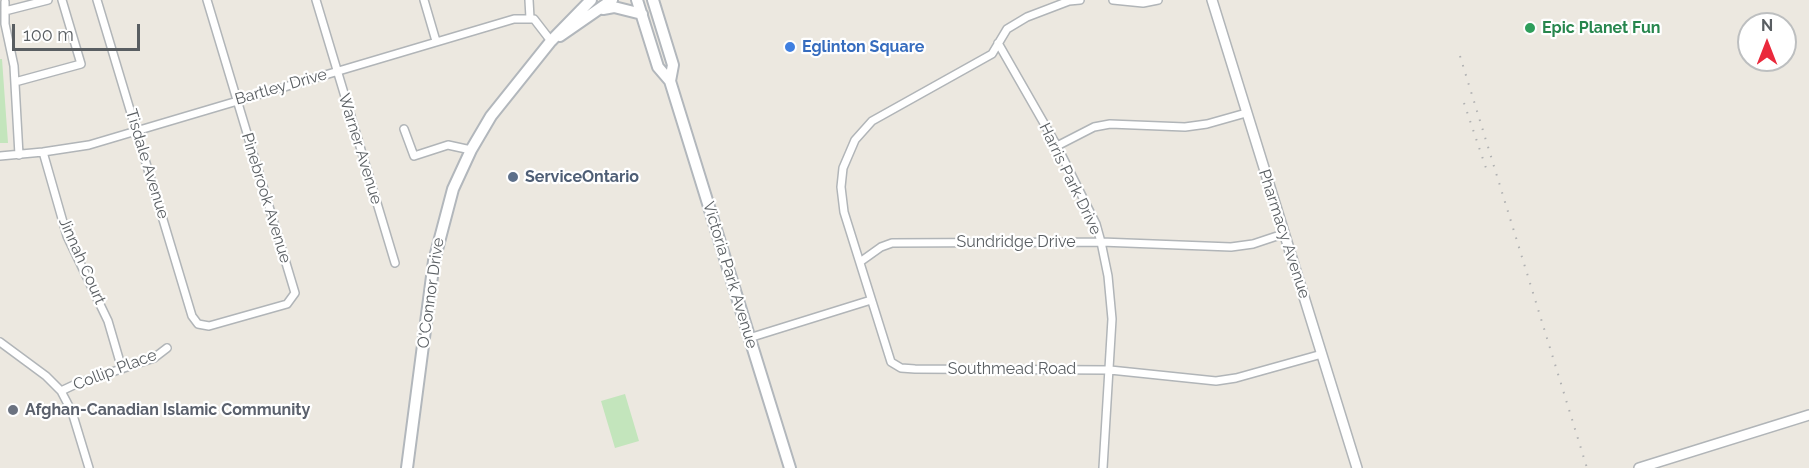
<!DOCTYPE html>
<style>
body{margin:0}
#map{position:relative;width:1809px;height:468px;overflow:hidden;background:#ece8e0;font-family:Raleway,sans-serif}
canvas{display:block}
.north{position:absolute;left:1737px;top:12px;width:60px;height:60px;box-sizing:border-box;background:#fff;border:2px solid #bdbfc0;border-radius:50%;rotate:0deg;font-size:16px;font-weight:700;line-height:24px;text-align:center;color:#595e62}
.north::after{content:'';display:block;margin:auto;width:21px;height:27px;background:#ea293c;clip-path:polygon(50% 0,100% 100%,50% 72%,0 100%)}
.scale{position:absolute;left:12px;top:24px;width:128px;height:27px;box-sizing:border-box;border:3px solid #595e62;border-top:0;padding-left:8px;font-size:18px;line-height:21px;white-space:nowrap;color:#595e62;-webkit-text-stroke:4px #fff;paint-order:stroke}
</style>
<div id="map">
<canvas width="1809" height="468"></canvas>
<div class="north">N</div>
<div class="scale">100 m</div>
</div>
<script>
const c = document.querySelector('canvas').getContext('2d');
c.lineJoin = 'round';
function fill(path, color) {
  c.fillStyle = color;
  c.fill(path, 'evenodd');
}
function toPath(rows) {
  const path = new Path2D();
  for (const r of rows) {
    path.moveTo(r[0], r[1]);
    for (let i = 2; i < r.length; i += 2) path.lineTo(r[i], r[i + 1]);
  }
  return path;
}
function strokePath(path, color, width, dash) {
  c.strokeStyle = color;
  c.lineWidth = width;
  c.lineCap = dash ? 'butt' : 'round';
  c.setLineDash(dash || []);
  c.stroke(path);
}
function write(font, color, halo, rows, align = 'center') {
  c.font = font + ' Raleway,sans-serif';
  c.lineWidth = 4.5;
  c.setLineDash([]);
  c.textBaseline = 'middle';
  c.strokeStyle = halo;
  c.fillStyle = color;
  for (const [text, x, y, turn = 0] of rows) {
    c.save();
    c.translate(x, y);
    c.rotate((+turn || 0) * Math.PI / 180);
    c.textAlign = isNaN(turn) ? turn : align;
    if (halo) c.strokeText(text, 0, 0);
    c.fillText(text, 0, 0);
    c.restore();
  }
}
fill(toPath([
 [0,59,2,59,8,143,0,143],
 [625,394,639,441,615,448,601,401]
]), '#c3e5bc');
const minor = toPath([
 [97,0,192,316,198,324,209,326,287,304,295,293,207,0],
 [316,0,395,263],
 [424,0,436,41],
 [529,0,530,18],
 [1080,0,1069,1,1027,17,1007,29,992,54,872,121,855,140,843,168,841,187,844,212,891,362,901,368,915,369,1110,370,1216,381,1236,378,1322,354],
 [1113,0,1143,3,1158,0],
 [5,2,5,24,14,66,19,155],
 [5,11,48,0],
 [998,43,1057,146,1096,224,1101,242,1108,276,1112,319,1103,468],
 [15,82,81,64,62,0],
 [404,129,414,156,448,145,471,150],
 [1057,146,1094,127,1110,124,1185,127,1207,124,1246,113],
 [43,152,67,236,108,321,122,369],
 [0,156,43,152,89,145,514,19,534,19,551,41],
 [860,262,881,247,892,243,1101,242,1231,247,1253,244,1283,234],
 [749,338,871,300],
 [0,342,46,376,61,391,72,412,89,468],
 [61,391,76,384,154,358,167,348]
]);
const tertiary = toPath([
 [1212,0,1357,468],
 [1639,468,1809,415]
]);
const secondary = toPath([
 [637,0,658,67,670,81,790,468],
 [653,0,673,65,670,81],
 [603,9,614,7,642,14],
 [560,36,612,0],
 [407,468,434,261,453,189,471,150,491,116,551,41,591,0]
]);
strokePath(minor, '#b1b5b8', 10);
strokePath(tertiary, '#b1b5b8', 12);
strokePath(secondary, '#b2b7bc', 14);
strokePath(minor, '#fff', 7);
strokePath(tertiary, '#fff', 9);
strokePath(secondary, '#fff', 10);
strokePath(toPath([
 [1460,56,1587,468],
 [1464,103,1487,171]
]), '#b0b1b2', 2, [1.5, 8]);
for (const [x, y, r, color] of [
 [1530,28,6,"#2e9e5b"],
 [790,47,6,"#3f7fe0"],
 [513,177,6,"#5c6f8a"],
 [13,410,6,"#6b7280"]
]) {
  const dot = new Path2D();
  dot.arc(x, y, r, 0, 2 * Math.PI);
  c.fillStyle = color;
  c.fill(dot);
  strokePath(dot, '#fff', 2);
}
write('bold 16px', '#27864d', '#fff', [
 ["Epic Planet Fun",1542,28]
], 'left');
write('bold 16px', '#366cbe', '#fff', [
 ["Eglinton Square",802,47]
], 'left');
write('16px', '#595e62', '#fff', [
 ["Bartley Drive",281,87,-16],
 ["Warner Avenue",360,149,73],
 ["Tisdale Avenue",147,164,73],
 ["Harris Park Drive",1070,179,64],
 ["Pinebrook Avenue",266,198,73],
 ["Pharmacy Avenue",1284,234,72],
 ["Sundridge Drive",1016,242],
 ["Jinnah Court",82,261,66],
 ["Victoria Park Avenue",730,275,73],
 ["O'Connor Drive",431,293,-82],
 ["Southmead Road",1012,369],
 ["Collip Place",115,370,-21]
]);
write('bold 16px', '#4e5e75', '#fff', [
 ["ServiceOntario",525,177]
], 'left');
write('bold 16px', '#5b616d', '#fff', [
 ["Afghan-Canadian Islamic Community",25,410]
], 'left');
</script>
